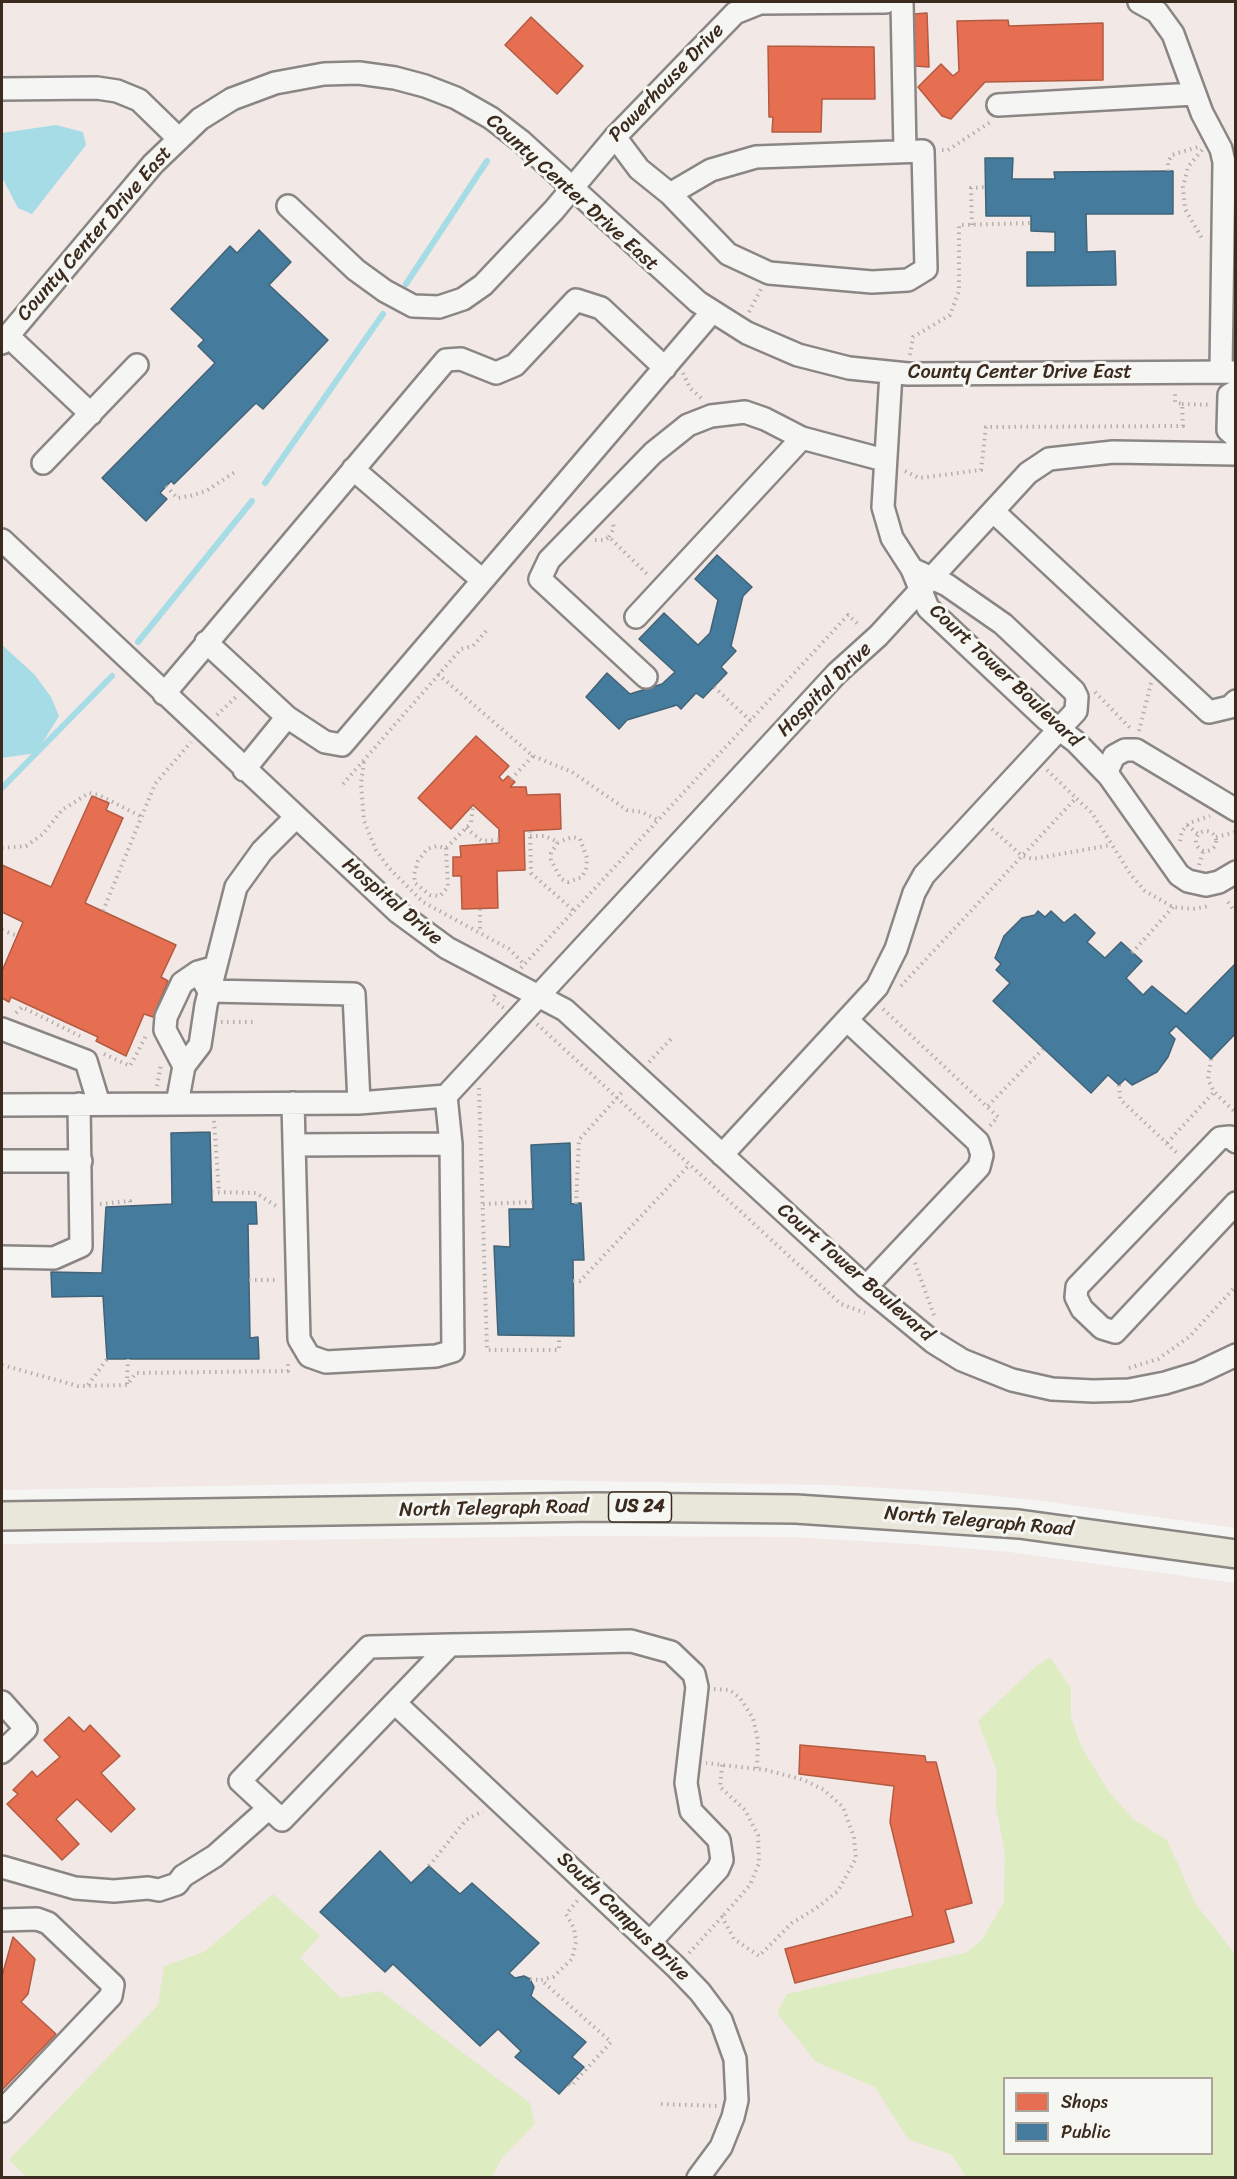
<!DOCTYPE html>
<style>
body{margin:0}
#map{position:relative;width:1237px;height:2179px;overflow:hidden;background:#f5f5f3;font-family:Sriracha,sans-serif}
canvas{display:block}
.frame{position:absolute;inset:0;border:3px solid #3b2a1e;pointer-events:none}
.legend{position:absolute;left:1003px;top:2077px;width:210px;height:78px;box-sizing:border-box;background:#f6f6f2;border:2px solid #aba49d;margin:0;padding:8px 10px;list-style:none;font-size:18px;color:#3b2a1e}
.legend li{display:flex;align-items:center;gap:12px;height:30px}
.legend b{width:30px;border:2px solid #aba49d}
</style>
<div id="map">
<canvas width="1237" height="2179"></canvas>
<div class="frame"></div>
<ul class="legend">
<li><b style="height:16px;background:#e76f51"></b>Shops</li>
<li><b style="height:16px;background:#457b9d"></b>Public</li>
</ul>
</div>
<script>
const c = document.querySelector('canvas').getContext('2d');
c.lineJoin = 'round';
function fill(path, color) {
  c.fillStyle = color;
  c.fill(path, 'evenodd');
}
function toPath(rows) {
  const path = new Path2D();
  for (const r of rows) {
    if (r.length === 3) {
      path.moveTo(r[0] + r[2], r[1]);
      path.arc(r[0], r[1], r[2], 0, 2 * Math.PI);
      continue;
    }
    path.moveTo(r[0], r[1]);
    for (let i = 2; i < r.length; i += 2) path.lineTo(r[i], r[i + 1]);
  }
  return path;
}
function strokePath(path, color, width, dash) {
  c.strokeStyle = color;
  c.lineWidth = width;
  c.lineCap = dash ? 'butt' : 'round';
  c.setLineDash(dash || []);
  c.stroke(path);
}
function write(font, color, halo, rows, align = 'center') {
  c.font = font + ' Sriracha,sans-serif';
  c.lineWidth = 6;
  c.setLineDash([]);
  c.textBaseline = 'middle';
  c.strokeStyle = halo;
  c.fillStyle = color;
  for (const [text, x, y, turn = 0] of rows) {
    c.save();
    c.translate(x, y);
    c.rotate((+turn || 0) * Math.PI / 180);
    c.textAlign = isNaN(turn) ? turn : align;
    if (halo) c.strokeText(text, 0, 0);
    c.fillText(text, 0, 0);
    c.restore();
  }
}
fill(toPath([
 [2,2,1235,2,1235,1528,1043,1501,954,1492,831,1485,528,1480,2,1490],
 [580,1536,790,1537,913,1544,1009,1552,1235,1583,1235,2177,2,2177,2,1544],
 [1004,2078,1212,2078,1212,2154,1004,2154]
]), '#f2e8e5');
fill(toPath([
 [1050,1657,1071,1688,1071,1717,1081,1746,1109,1792,1133,1819,1167,1840,1195,1903,1235,1954,1235,2177,966,2177,952,2155,908,2139,875,2087,816,2062,777,2013,787,1994,965,1953,982,1940,1004,1902,1005,1853,996,1808,997,1771,978,1721,1034,1668],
 [1004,2078,1212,2078,1212,2154,1004,2154],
 [273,1894,320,1936,300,1958,341,1998,380,1991,530,2103,535,2124,502,2158,492,2177,27,2177,9,2160,158,2005,164,1966,204,1952]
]), '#deecc2');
fill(toPath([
 [56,125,83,132,86,145,32,214,18,208,2,177,2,133],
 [2,645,34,674,51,697,59,716,36,753,2,758]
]), '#a5dce5');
const shops = toPath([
 [927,13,929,67,915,66,914,14,927,13],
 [531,17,583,66,557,94,505,45,531,17],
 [1008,20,1009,26,1103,23,1103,80,985,82,951,119,942,116,918,87,941,64,953,76,959,71,957,21,1008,20],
 [768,46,874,47,875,99,822,99,821,132,772,132,773,117,769,117,768,46],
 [476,736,509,766,499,777,503,781,508,776,515,782,510,787,526,787,527,795,560,794,561,829,524,831,525,870,497,871,498,908,462,909,461,876,453,876,453,857,461,857,460,846,499,843,499,829,473,805,451,829,418,798,476,736],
 [92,796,109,803,106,810,123,818,85,903,176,945,161,977,168,981,153,1017,144,1014,126,1056,96,1041,98,1037,11,997,9,1002,2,998,2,971,23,922,2,912,2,865,51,887,92,796],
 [69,1717,84,1732,90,1725,120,1756,101,1773,135,1809,111,1832,77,1799,56,1819,79,1844,62,1860,7,1804,18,1794,13,1790,32,1771,37,1777,60,1757,44,1740,69,1717],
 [800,1745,925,1756,926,1762,936,1762,972,1903,945,1910,954,1942,795,1983,785,1949,913,1916,890,1822,894,1786,799,1774,800,1745],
 [13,1937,35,1959,28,1994,21,2002,56,2034,2,2090,2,1976,13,1937]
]);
fill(shops, '#e76f51');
strokePath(shops, '#b35a42', 1.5);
const public = toPath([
 [985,158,1013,158,1012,179,1055,179,1054,172,1173,171,1173,214,1086,214,1087,252,1115,251,1116,285,1027,286,1027,252,1055,252,1055,232,1031,231,1031,216,986,216,985,158],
 [259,230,291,262,269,285,328,340,263,409,256,403,174,484,171,481,160,493,167,499,146,521,102,478,215,363,198,346,204,340,171,309,230,246,237,253,259,230],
 [717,555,752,587,743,596,731,646,736,651,721,667,727,673,703,698,696,693,681,709,677,705,627,720,619,729,586,697,607,673,630,694,662,684,675,672,639,639,664,613,698,645,710,633,718,600,695,579,717,555],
 [1038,911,1045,917,1051,911,1064,923,1075,914,1095,933,1087,942,1105,958,1121,942,1142,961,1126,978,1143,995,1152,986,1186,1014,1236,963,1236,1033,1211,1059,1176,1026,1169,1033,1175,1039,1168,1057,1157,1072,1132,1085,1125,1079,1119,1085,1108,1075,1091,1093,993,1001,1010,983,996,970,1001,964,995,958,1004,936,1022,918,1035,915,1038,911],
 [210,1132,212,1202,256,1202,257,1224,248,1224,250,1338,258,1337,259,1359,107,1359,103,1296,52,1297,51,1272,102,1273,106,1207,172,1204,171,1133,210,1132],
 [570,1143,571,1204,581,1203,584,1260,573,1260,574,1336,498,1335,494,1246,510,1247,509,1209,533,1209,531,1145,570,1143],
 [380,1851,411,1883,429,1866,460,1894,472,1883,539,1943,509,1973,515,1978,524,1976,530,1979,534,1987,531,1996,586,2042,572,2057,584,2067,559,2094,515,2057,521,2051,498,2029,480,2046,393,1964,385,1972,320,1912,380,1851]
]);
fill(public, '#457b9d');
strokePath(public, '#426377', 1.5);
strokePath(toPath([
 [406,284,487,161],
 [265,483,383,314],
 [138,642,252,501],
 [2,788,112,676]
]), '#a5dce5', 6);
const minor = toPath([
 [902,2,905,151],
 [1139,2,1157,12,1173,34,1202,113,1221,149,1224,162,1221,371],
 [2,89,97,88,117,91,139,100,178,138],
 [998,105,1195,94],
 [615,137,639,169,670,194,728,254,769,273,872,282,908,280,926,269,923,151,756,157,711,170,670,194],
 [288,206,356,270,385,291,413,306,439,307,463,299,483,285,554,210,615,137,735,13,760,3,886,2],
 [8,336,91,414],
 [2,343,153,164,200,119,232,99,275,83,324,74,359,73,395,78,425,86,456,98,491,118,521,141,698,302,747,333,798,355,849,368,908,374,1236,372],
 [891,373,883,507,892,538,912,569,928,608,1047,720,1076,742,1109,776,1179,875,1188,881,1206,885,1219,882,1236,872],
 [1236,391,1229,395,1228,430,1236,437],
 [43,463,137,365],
 [353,469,481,579],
 [994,512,1209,712,1230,707,1236,701],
 [2,540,398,912,447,948,565,1010,866,1287,933,1342,962,1360,1012,1380,1052,1389,1093,1391,1129,1390,1165,1383,1198,1373,1236,1355],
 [636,617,802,438],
 [206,642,287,717],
 [646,677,540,579,549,560,653,453,688,425,711,416,745,412,765,419,802,438,884,460],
 [164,694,446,360,461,359,496,373,515,365,576,300,601,308,665,368],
 [244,770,287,717,325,742,342,745,712,312],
 [1109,776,1108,769,1114,756,1125,750,1136,750,1236,810],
 [198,972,209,991,354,994,359,1103],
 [848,1021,978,1142,982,1155,979,1167,866,1287],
 [2,1029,86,1061,99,1104],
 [184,1066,165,1030,166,1017,182,983,198,972,212,968],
 [293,1103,299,1339,309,1356,326,1362,436,1356,453,1351,451,1144,446,1096],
 [177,1104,184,1066,200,1045,206,1005,236,887,262,851,295,818],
 [2,1105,359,1103,446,1096,837,673,878,636,1028,473,1049,459,1113,452,1236,454],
 [1236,1142,1230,1137,1220,1138,1077,1287,1076,1297,1082,1309,1102,1328,1115,1332,1236,1203],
 [294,1145,451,1144],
 [722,1155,877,987,896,949,914,893,924,875,1076,711,1077,697,1074,691,1003,624,947,585,912,569],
 [2,1161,81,1161],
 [2,1257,54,1258,81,1246,79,1104],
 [450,1645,282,1820,240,1781,369,1647,450,1645,508,1644,631,1641,671,1652,694,1674,697,1687,686,1783,691,1811,719,1840,722,1860,718,1869,650,1942],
 [2,1702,26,1729,2,1752],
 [395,1703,676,1967,700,1992,721,2020,735,2059,737,2100,733,2117,721,2147,698,2178],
 [2,1867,75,1888,114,1891,148,1888,159,1890,177,1884,183,1876,215,1856,269,1808],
 [2,1920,37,1919,48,1923,113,1985,111,1996,2,2111]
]);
const major = toPath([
 [2,1516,596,1507,796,1509,1019,1524,1236,1554]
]);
strokePath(minor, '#8a8683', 26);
strokePath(major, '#8a8683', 32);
strokePath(toPath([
 [942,150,948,150,992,121],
 [1202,150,1188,167,1183,187,1185,209,1203,240],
 [1168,171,1168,162,1172,155,1198,147],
 [972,225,971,188,985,187],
 [749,312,761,289],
 [910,355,913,337,950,315,959,291,959,225,1031,223],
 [683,373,690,388,701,398],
 [1182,404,1212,405],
 [905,471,919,478,981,470,986,427,1183,426,1182,404,1175,402,1175,390],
 [166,486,177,498,190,496,206,491,235,472],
 [609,537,614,528,612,521],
 [595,540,605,540,609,537,649,576],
 [438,674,533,756,572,772,627,810,642,812,658,820],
 [714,687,752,722],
 [1095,692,1132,730],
 [217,715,238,695],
 [1139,731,1151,683],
 [364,762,361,783,364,821,376,850,389,868,423,902,509,949,524,964],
 [1047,770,1076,798],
 [511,779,533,756],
 [343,784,461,649,473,646,488,629],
 [1187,825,1198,834],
 [466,828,482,841,499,840],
 [992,829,1022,856,1033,859,1111,845],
 [1206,841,10],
 [530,831,531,873,574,911],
 [530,836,545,836,558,842,551,853,551,860,561,879,568,882,582,877,586,869,587,858,580,839,573,837,558,842],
 [1216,837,1236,832],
 [1180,841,1182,831,1189,823,1210,816],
 [2,848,26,846,43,834,62,810,89,793,99,795,142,817],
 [446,848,448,887,440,896,430,895,415,883,414,875,418,861,427,849,437,846,446,848,471,823,473,805],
 [1199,865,1203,852],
 [1228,902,1236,913],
 [480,909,480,933],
 [103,911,155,784,191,742],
 [2,930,17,936],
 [1132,953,1173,907],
 [521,968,848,615,860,626],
 [901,986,1076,798,1092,813,1131,875,1145,891,1173,907,1193,909,1209,906],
 [495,995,492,999,504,1008],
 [883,1009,998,1117,989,1127],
 [16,1013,22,1007,80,1036],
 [221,1022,255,1022],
 [537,1024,841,1304,865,1313],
 [104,1054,130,1066,147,1034],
 [1211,1059,1208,1079,1214,1092,1236,1113],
 [649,1062,671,1039],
 [1119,1085,1120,1099,1178,1154],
 [157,1086,161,1064],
 [479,1088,487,1350,559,1350,559,1336],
 [988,1106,1043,1049],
 [214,1121,219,1192],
 [1167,1143,1214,1092],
 [212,1192,256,1193,276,1206],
 [100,1204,130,1201,130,1206],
 [483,1204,533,1202],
 [576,1204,579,1140,624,1090],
 [915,1263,935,1318],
 [249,1280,279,1280],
 [573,1281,580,1281,690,1164],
 [2,1365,78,1386,127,1385,136,1373,288,1371,288,1360],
 [1129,1368,1158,1359,1189,1337,1236,1286],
 [127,1384,128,1359],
 [88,1385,107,1359],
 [714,1689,730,1690,740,1698,753,1718,758,1741,757,1769],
 [722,1765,720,1787,745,1810,758,1835,759,1863,750,1885,722,1917],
 [429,1866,466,1820,483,1811],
 [689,1953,722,1917,734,1939,759,1956,792,1923,815,1909,838,1891,856,1858,854,1837,843,1807,824,1790,804,1780,766,1770,706,1763],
 [530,1979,541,1980],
 [569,2084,571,2086,611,2042,541,1980,553,1977,572,1959,576,1942,574,1928,566,1914,578,1900],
 [661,2104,717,2106]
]), '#b2b0ae', 4, [1.5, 4.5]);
strokePath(minor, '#f5f5f3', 21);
strokePath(major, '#e9e7da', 27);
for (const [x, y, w] of [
 [640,1507,63]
]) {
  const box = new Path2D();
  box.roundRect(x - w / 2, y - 15, w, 30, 4.5);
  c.fillStyle = '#f6f6f2';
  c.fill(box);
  strokePath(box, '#3b2a1e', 1.5);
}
write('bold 18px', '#3b2a1e', null, [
 ["US 24",640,1507]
]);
write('20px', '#3b2a1e', '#f6f6f2', [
 ["Powerhouse Drive",667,83,-46],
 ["County Center Drive East",572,193,42],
 ["County Center Drive East",95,234,-49],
 ["County Center Drive East",1020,373],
 ["Court Tower Boulevard",1005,676,43],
 ["Hospital Drive",825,690,-45],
 ["Hospital Drive",392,902,40],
 ["Court Tower Boulevard",855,1273,41],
 ["North Telegraph Road",494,1509,-1],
 ["North Telegraph Road",979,1522,5],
 ["South Campus Drive",623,1917,44]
]);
</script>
